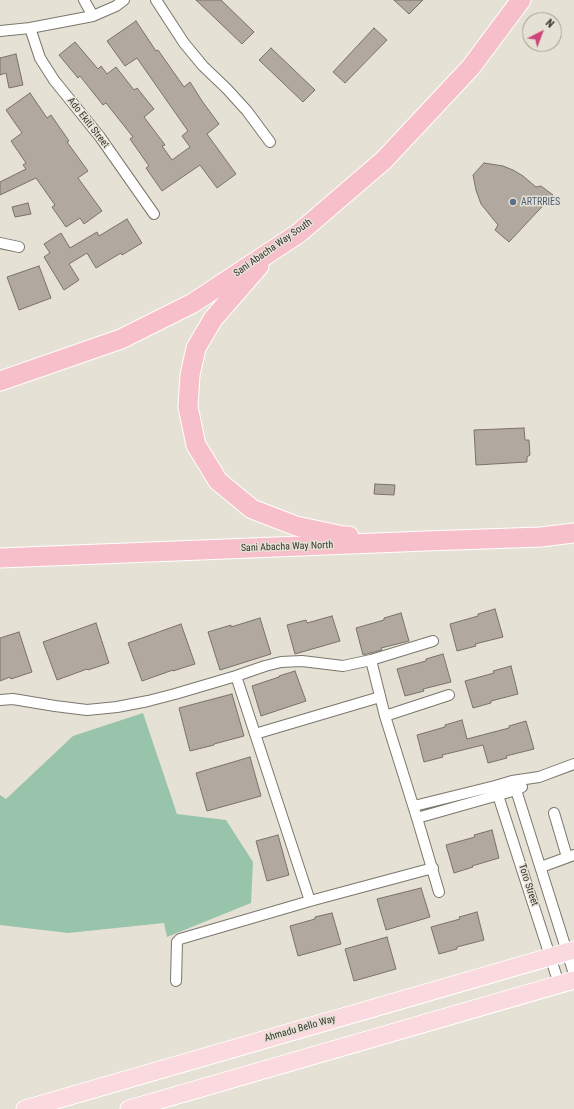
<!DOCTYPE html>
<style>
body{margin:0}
#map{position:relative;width:574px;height:1109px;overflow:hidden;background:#e6e1d5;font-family:"Roboto Condensed",sans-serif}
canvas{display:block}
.north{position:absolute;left:522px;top:12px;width:40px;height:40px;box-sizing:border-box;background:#e6e1d5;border:1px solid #a09d94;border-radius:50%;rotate:42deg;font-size:11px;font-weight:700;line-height:16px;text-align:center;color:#383632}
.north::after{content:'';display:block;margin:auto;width:14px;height:18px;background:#ce447b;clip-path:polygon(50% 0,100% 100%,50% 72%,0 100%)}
</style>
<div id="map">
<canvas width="574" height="1109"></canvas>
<div class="north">N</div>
</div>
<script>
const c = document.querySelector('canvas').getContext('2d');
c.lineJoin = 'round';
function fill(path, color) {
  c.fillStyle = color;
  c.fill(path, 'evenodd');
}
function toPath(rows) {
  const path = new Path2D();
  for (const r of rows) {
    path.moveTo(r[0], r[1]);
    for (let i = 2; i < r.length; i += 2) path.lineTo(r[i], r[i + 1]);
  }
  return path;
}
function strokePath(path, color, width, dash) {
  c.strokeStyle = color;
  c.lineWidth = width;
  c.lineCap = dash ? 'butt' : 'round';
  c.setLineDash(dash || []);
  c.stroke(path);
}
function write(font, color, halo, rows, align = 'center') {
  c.font = font + ' "Roboto Condensed",sans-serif';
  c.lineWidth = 3;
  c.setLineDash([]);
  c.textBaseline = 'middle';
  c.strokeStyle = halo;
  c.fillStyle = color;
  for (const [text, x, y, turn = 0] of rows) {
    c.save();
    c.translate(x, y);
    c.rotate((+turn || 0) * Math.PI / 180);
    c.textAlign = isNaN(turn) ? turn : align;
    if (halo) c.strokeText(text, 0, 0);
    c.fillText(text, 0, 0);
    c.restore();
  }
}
fill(toPath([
 [143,713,177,814,226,820,253,862,251,903,167,937,164,923,68,933,0,925,0,795,6,799,73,736]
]), '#98c4ab');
const building = toPath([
 [196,0,221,0,254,32,242,44,196,0],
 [394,0,423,0,409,14,394,0],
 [136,21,156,51,158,50,184,87,190,82,202,101,219,124,207,134,236,174,217,188,200,165,162,191,146,168,149,166,130,139,133,137,106,103,103,105,80,76,78,78,59,55,75,42,98,69,101,66,107,74,116,67,134,90,137,88,154,109,144,117,165,145,162,146,172,160,190,147,182,136,188,131,137,58,125,66,107,41,136,21],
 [374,28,387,40,345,83,333,72,374,28],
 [271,48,315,90,303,102,259,60,271,48],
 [16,54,23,85,9,88,6,73,0,75,0,58,16,54],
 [30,93,47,118,51,115,69,141,67,142,88,171,78,178,102,211,84,224,80,218,66,227,52,207,55,205,36,178,0,195,0,182,26,169,23,165,26,163,11,141,22,133,6,110,30,93],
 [484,163,503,166,513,170,523,176,536,187,541,186,553,195,509,242,495,230,498,225,481,204,476,190,473,175,484,163],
 [28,203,31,214,15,217,12,207,28,203],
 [127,219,142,243,122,255,121,253,96,268,87,253,69,264,79,280,64,290,44,257,50,253,44,244,61,233,70,248,97,232,99,236,127,219],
 [39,266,51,298,19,310,7,277,39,266],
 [524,428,525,440,529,440,530,455,527,457,527,462,476,465,474,430,524,428],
 [375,484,395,485,394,495,374,494,375,484],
 [495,609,503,637,475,644,476,646,457,651,450,624,478,616,478,614,495,609],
 [401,613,409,641,381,648,382,650,363,655,356,628,384,620,384,618,401,613],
 [332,616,340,641,295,654,287,625,306,620,307,623,332,616],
 [260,618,271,654,220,670,208,632,231,625,231,627,260,618],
 [96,623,109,663,88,670,87,669,57,680,43,642,96,623],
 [181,624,195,664,173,671,173,670,142,681,128,643,181,624],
 [19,632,32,672,11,679,10,677,0,681,0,638,19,632],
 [443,654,451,682,423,689,424,691,405,696,397,669,426,661,426,659,443,654],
 [511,666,518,694,491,701,491,703,473,708,465,681,494,673,493,671,511,666],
 [295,671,306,701,261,716,252,686,279,677,279,676,295,671],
 [232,694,244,736,214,744,214,745,190,751,179,708,232,694],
 [462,720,467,739,509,728,509,726,526,721,534,749,506,756,507,758,488,763,483,745,442,755,443,757,424,762,417,735,445,727,445,725,462,720],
 [250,757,261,796,207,811,196,773,250,757],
 [492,830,499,858,472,866,473,867,454,873,446,845,475,837,474,835,492,830],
 [278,835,289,875,267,881,256,841,278,835],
 [421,888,430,917,386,930,377,899,421,888],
 [477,912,484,940,457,947,457,949,439,954,431,927,460,919,459,917,477,912],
 [332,913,341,944,298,956,290,926,315,919,315,917,332,913],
 [387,937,396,969,354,981,345,949,387,937]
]);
fill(building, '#b1a89f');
strokePath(building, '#7a7269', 1);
const minor = toPath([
 [84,0,93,16],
 [156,0,184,43,203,66,227,89,247,111,270,142],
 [30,28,40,58,54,80,100,137,154,214],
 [0,31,30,28,93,16,116,6,124,0],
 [0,243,19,247],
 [371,660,385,716,417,818,439,892],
 [236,676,310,901],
 [0,700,13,699,55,706,87,710,117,707,148,701,175,694,236,676,265,666,281,662,302,661,343,666,371,660,433,641],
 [385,716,449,695],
 [255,734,380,697],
 [512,781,516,790,574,974],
 [495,786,559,984],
 [414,806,495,786,512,781,539,777,574,764],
 [554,813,567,857],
 [417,818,516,790,522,787],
 [541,867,574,855],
 [176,981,177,942,180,939,310,901,433,868]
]);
const primary = toPath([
 [25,1109,574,950],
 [129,1109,574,980]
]);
const motorway = toPath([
 [259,266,213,319,196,348,190,375,188,407,196,445,218,481,252,509,296,526,343,536,349,536],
 [0,381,121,339,193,303,299,233,384,160,471,67,521,0],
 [0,558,426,541,541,537,574,533]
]);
strokePath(minor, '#7b776c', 12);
strokePath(primary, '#fff', 19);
strokePath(motorway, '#fff', 21);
strokePath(minor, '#fff', 10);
strokePath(primary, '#fad9df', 17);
strokePath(motorway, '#f6bfc9', 19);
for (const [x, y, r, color] of [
 [513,202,4,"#5c6f8a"]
]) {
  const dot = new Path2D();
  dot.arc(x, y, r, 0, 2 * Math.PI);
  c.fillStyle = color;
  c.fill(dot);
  strokePath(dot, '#e6e1d5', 1.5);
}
write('10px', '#383632', '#e6e1d5', [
 ["Ado Ekiti Street",88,123,52],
 ["Sani Abacha Way South",273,248,-35],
 ["Sani Abacha Way North",287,547,-2],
 ["Toro Street",528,885,72],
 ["Ahmadu Bello Way",300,1029,-16]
]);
write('10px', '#4e5e75', '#e6e1d5', [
 ["ARTRRIES",521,202]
], 'left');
</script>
